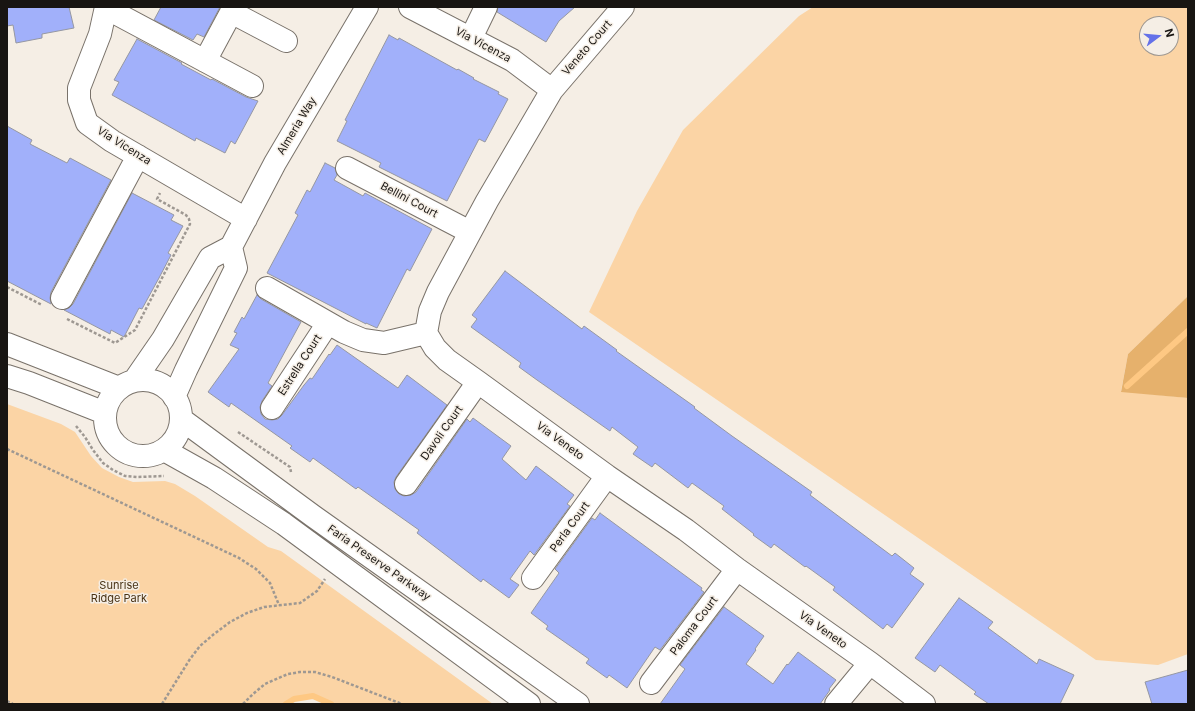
<!DOCTYPE html>
<style>
body{margin:0}
#map{position:relative;width:1195px;height:711px;overflow:hidden;background:#f5eee5;font-family:Inter,sans-serif}
canvas{display:block}
.frame{position:absolute;inset:0;border:8px solid #181512;pointer-events:none}
.north{position:absolute;left:1139px;top:16px;width:40px;height:40px;box-sizing:border-box;background:#f5eee5;border:1px solid #9d9791;border-radius:50%;rotate:74deg;font-size:11px;font-weight:700;line-height:16px;text-align:center;color:#181512}
.north::after{content:'';display:block;margin:auto;width:14px;height:18px;background:#6471e9;clip-path:polygon(50% 0,100% 100%,50% 72%,0 100%)}
</style>
<div id="map">
<canvas width="1195" height="711"></canvas>
<div class="frame"></div>
<div class="north">N</div>
</div>
<script>
const c = document.querySelector('canvas').getContext('2d');
c.lineJoin = 'round';
function fill(path, color) {
  c.fillStyle = color;
  c.fill(path, 'evenodd');
}
function toPath(rows) {
  const path = new Path2D();
  for (const r of rows) {
    if (r.length === 3) {
      path.moveTo(r[0] + r[2], r[1]);
      path.arc(r[0], r[1], r[2], 0, 2 * Math.PI);
      continue;
    }
    path.moveTo(r[0], r[1]);
    for (let i = 2; i < r.length; i += 2) path.lineTo(r[i], r[i + 1]);
  }
  return path;
}
function strokePath(path, color, width, dash) {
  c.strokeStyle = color;
  c.lineWidth = width;
  c.lineCap = dash ? 'butt' : 'round';
  c.setLineDash(dash || []);
  c.stroke(path);
}
function write(font, color, halo, rows, align = 'center') {
  c.font = font + ' Inter,sans-serif';
  c.lineWidth = 3;
  c.setLineDash([]);
  c.textBaseline = 'middle';
  c.strokeStyle = halo;
  c.fillStyle = color;
  for (const [text, x, y, turn = 0] of rows) {
    c.save();
    c.translate(x, y);
    c.rotate((+turn || 0) * Math.PI / 180);
    c.textAlign = isNaN(turn) ? turn : align;
    if (halo) c.strokeText(text, 0, 0);
    c.fillText(text, 0, 0);
    c.restore();
  }
}
fill(toPath([
 [813,7,1188,7,1188,296,1128,354,1121,391,1188,398,1188,654,1158,665,1096,660,589,312,637,211,683,130,799,16],
 [1147,24,1171,24,1171,48,1147,48],
 [7,404,61,424,75,432,91,456,102,468,119,477,133,482,165,481,175,484,195,496,268,547,281,551,493,704,327,704,307,696,294,701,290,704,7,704]
]), '#fbd4a5');
fill(toPath([
 [1188,296,1188,398,1121,392,1128,354]
]), '#e6b16c');
strokePath(toPath([
 [1127,386,1188,331],
 [286,704,294,699,313,696,331,704]
]), '#fec883', 6);
const building = toPath([
 [7,7,69,7,74,28,42,34,42,38,16,43,13,25,7,26,7,7],
 [161,7,220,7,204,37,197,34,193,40,154,20,161,7],
 [498,7,575,7,559,21,546,42,497,12,498,7],
 [389,35,398,40,399,38,457,70,458,69,474,78,473,79,499,92,498,94,508,99,485,142,479,139,447,201,379,167,381,163,337,141,347,121,345,120,389,35],
 [137,39,182,63,181,64,211,80,212,79,246,97,258,101,235,144,231,141,225,153,196,138,195,141,112,95,119,82,114,80,137,39],
 [7,126,32,140,30,144,67,163,70,158,111,180,51,292,50,298,51,304,7,281,7,126],
 [325,163,335,168,337,175,334,180,363,196,365,193,432,229,410,271,407,269,377,328,366,323,366,324,267,273,298,215,295,213,307,190,310,192,325,163],
 [132,193,174,215,171,220,183,226,168,253,171,255,159,278,142,309,139,308,124,337,111,330,110,334,64,310,69,308,73,304,132,193],
 [505,271,582,329,584,326,617,350,616,351,695,407,694,408,732,436,812,492,810,495,892,556,895,553,914,568,910,574,924,584,892,628,887,624,883,629,833,590,835,587,806,566,805,567,774,544,771,548,753,535,754,534,722,509,724,506,692,483,688,488,655,463,652,467,633,454,638,447,612,427,610,431,537,380,519,367,521,363,471,327,477,319,472,315,505,271],
 [257,295,261,299,301,322,268,383,272,386,262,401,260,407,261,414,265,419,272,420,278,419,282,415,304,385,310,378,312,379,329,354,330,355,337,345,398,388,407,375,447,405,396,477,394,482,395,489,399,494,404,496,411,495,416,492,467,419,470,422,473,418,511,446,502,459,526,480,536,466,574,495,567,504,570,506,534,555,530,551,510,579,519,585,509,598,483,579,481,582,417,533,419,530,358,487,356,489,313,458,310,462,290,448,292,446,231,403,229,407,208,392,239,349,230,345,237,333,234,332,242,317,244,319,257,295],
 [600,513,702,588,701,590,704,592,660,650,655,647,627,688,609,675,607,678,586,663,589,659,546,629,548,626,531,613,559,573,555,569,592,518,595,520,600,513],
 [959,598,993,622,988,628,1037,664,1039,659,1074,675,1060,704,989,704,974,694,976,692,940,665,935,672,915,658,959,598],
 [724,607,764,636,755,649,756,650,746,664,773,684,787,664,788,665,798,652,836,680,829,689,830,690,820,704,660,704,685,669,680,665,724,607],
 [1188,670,1188,704,1152,704,1145,682,1188,670]
]);
fill(building, '#a1b0fa');
strokePath(building, '#9597a1', 1);
const minor = toPath([
 [106,7,100,34,79,88,79,100,87,123,112,141,246,219],
 [410,7,512,60,552,90],
 [623,7,552,90,487,201,438,292,430,311,426,333,435,348,447,360,478,382,607,476,686,530,737,569,870,663,924,704],
 [106,8,252,86],
 [231,12,286,41],
 [471,38,486,7],
 [205,61,234,7],
 [347,168,470,232],
 [267,288,344,332,363,340,384,343,426,333],
 [62,298,138,156],
 [7,344,119,388],
 [7,376,29,383,105,413],
 [143,418,38],
 [134,381,163,339,210,258,231,247,275,163,367,7],
 [174,397,186,370,236,268,231,247],
 [272,408,328,323],
 [181,419,313,516,578,704],
 [164,450,214,478,284,524,529,704],
 [406,484,478,382],
 [533,578,607,476],
 [651,683,737,569],
 [836,704,870,663]
]);
strokePath(minor, '#79726a', 24);
strokePath(toPath([
 [7,287,42,305],
 [67,319,115,343,135,330,190,224,189,219,186,215,157,199,160,193],
 [76,426,85,437,93,450,103,463,113,470,125,476,138,477,164,476],
 [238,432,290,467,291,472],
 [7,449,239,558,256,569,270,583,279,605],
 [7,701,13,704],
 [162,704,190,659,200,646,214,634,230,622,247,613,264,607,300,603,317,591,325,579],
 [243,704,253,694,265,684,288,674,300,672,315,672,332,677,402,704]
]), '#9e9892', 2.5, [3, 2]);
strokePath(minor, '#fff', 22);
write('11px', '#181512', '#f5eee5', [
 ["Via Vicenza",483,45,28],
 ["Veneto Court",587,48,-49],
 ["Almeria Way",297,126,-59],
 ["Via Vicenza",124,146,32],
 ["Bellini Court",409,200,28],
 ["Estrella Court",300,365,-57],
 ["Davoli Court",442,433,-55],
 ["Via Veneto",560,441,36],
 ["Perla Court",570,527,-54],
 ["Faria Preserve Parkway",379,563,35],
 ["Paloma Court",694,626,-53],
 ["Via Veneto",823,630,35]
]);
write('11px', '#493315', '#f5eee5', [
 ["Sunrise",119,586],
 ["Ridge Park",119,599]
]);
</script>
